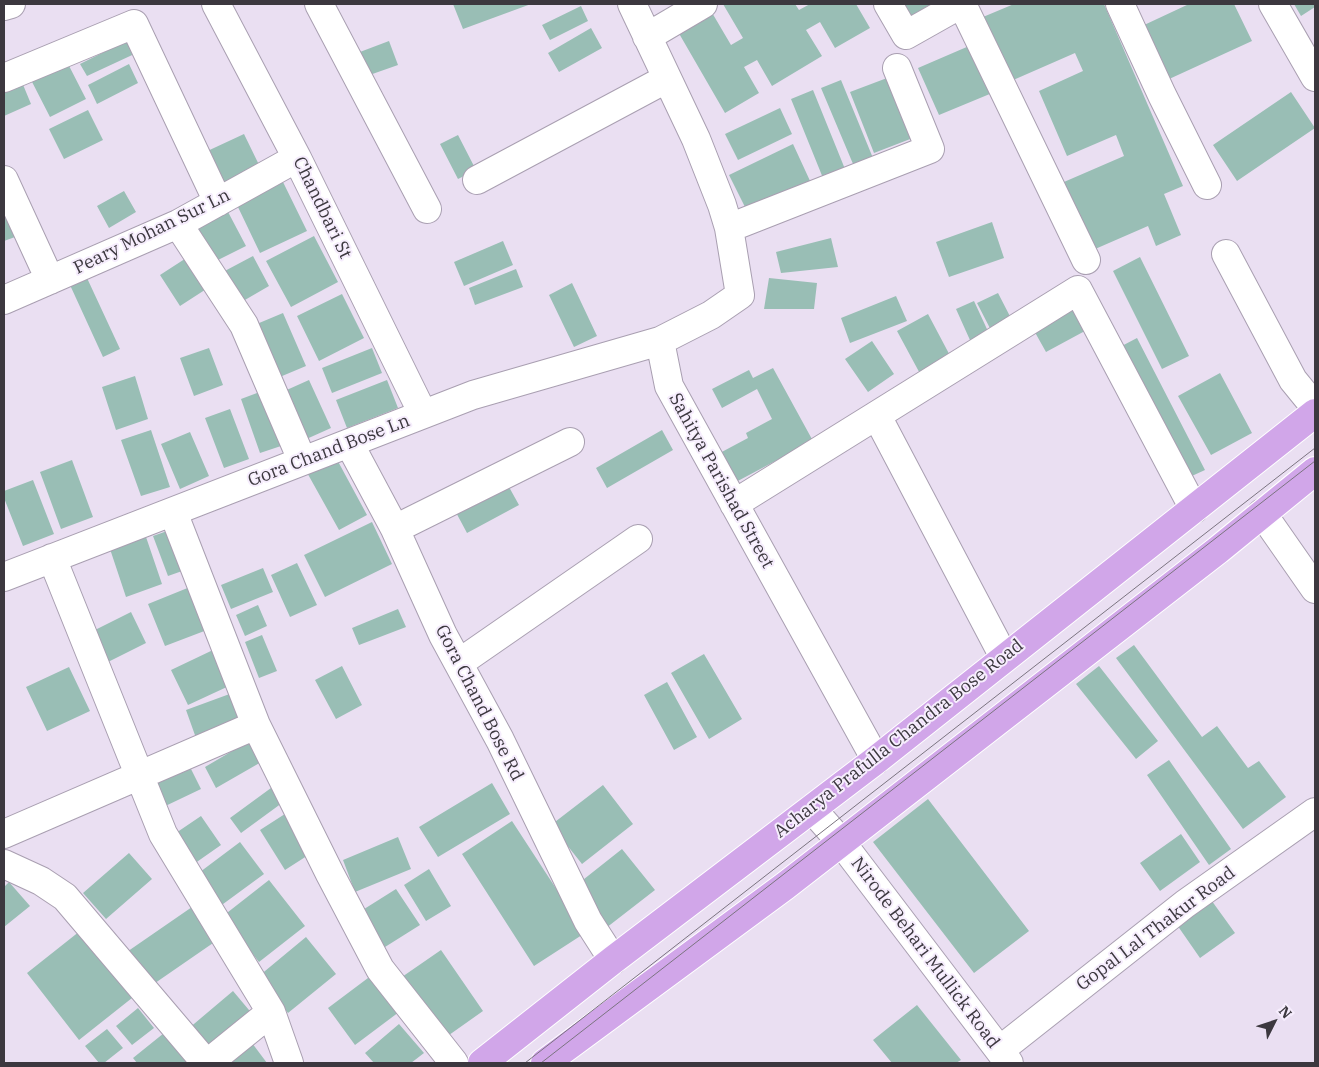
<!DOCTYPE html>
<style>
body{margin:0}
#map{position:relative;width:1319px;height:1067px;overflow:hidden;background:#eadff2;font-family:"IBM Plex Serif",serif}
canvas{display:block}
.frame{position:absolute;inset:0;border:5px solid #3c383f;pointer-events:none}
.north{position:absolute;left:1249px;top:997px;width:50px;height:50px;-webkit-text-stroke:4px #f6edfd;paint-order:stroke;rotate:49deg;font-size:14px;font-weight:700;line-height:20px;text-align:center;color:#3c383f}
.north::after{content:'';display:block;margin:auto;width:18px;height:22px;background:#3c383f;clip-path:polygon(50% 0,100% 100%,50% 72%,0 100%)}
</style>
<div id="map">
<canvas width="1319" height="1067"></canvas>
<div class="frame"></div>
<div class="north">N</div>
</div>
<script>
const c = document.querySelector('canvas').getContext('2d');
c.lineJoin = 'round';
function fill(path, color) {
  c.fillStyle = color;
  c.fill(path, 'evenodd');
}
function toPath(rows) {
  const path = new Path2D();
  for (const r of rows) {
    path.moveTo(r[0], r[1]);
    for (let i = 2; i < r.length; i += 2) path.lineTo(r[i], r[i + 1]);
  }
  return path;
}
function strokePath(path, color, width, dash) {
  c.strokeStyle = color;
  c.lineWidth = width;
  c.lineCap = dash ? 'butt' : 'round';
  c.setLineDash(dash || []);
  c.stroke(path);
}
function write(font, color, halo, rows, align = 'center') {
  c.font = font + ' "IBM Plex Serif",serif';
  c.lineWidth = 4;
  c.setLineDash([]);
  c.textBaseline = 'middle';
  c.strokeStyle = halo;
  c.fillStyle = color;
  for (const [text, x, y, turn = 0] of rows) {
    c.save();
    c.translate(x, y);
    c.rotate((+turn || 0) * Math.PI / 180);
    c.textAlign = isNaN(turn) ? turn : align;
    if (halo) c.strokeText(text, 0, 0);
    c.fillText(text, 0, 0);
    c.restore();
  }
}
fill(toPath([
 [453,4,531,4,463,29],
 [723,4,795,4,799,10,810,4,856,4,870,28,835,48,820,22,806,30,822,56,772,86,757,60,744,67,759,93,725,113,677,30,711,11,731,45,743,38],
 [894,4,931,4,904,20],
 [1014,4,1104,4,1183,186,1164,194,1181,235,1156,246,1148,226,1086,253,1057,185,1124,156,1116,135,1067,156,1039,91,1083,71,1075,53,1011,81,983,17],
 [1189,4,1234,4,1252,41,1167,80,1142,26],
 [1294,4,1315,4,1315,7,1301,16],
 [581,6,588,21,550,40,542,25],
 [591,28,602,48,559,72,548,53],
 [136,36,143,50,87,76,80,64],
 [389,41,398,65,361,78,352,55],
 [976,43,997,91,939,115,918,68],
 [65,58,86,99,50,117,29,76],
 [129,64,138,83,97,104,88,85],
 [19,75,31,104,4,116,4,82],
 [895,75,918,136,874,153,850,92],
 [841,80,875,163,856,171,821,88],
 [813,90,847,174,825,183,791,99],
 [1291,92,1315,128,1237,181,1213,145],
 [780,108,792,134,738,160,725,134],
 [88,110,103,140,64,159,49,129],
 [244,134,262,171,218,191,201,154],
 [458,135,476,170,458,179,440,144],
 [793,144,811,183,748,213,729,175],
 [283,182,307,231,260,253,237,205],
 [124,191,136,212,109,228,97,206],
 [227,210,246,246,212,263,193,226],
 [7,215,15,237,4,241,4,216],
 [992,222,1004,258,949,277,936,242],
 [314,236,338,282,291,307,266,261],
 [831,238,838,267,781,273,776,252],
 [503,241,513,265,464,286,454,262],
 [194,253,214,284,180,306,160,275],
 [253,256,269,286,238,304,221,273],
 [1140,257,1189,356,1162,369,1113,271],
 [516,269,523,287,475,305,469,288],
 [87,278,120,349,103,357,70,285],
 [769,278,817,283,814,309,764,309],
 [572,283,597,336,574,347,549,295],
 [998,293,1016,328,995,338,977,303],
 [342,294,364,338,319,361,297,316],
 [896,296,907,321,850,343,841,318],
 [1081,300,1096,325,1046,352,1032,327],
 [974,301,992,340,974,349,956,309],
 [283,313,306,366,275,379,252,326],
 [928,314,955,365,924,381,897,331],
 [1137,338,1205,470,1183,480,1116,349],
 [872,341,894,374,868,392,845,359],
 [209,348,223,385,194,396,180,358],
 [372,348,382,373,332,393,322,368],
 [773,368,813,441,734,483,718,454,748,438,746,433,772,419,757,389,722,408,712,389,749,370,753,378],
 [1220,373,1252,433,1211,455,1178,396],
 [135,376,148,419,116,430,102,387],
 [309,380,331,428,302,441,280,393],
 [387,380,398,408,347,428,336,400],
 [265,390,284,445,260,453,241,399],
 [230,409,249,459,224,468,205,418],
 [151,430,170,487,141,496,121,440],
 [662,430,673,450,607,488,596,468],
 [190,432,209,476,180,489,161,444],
 [334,454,367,515,339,530,305,469],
 [72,460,93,517,61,529,40,472],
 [504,478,519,505,467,533,452,505],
 [33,480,54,534,23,546,4,498,4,491],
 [372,522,392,564,325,597,304,555],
 [170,530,185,570,168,576,153,536],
 [146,537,162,584,126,597,110,549],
 [297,563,317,605,290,617,271,575],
 [263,568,273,592,231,609,221,585],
 [190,587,207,630,165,646,148,604],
 [258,605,267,626,245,636,236,615],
 [398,609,406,627,359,645,352,628],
 [131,612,146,643,106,663,91,632],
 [262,635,277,671,259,678,245,642],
 [1134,645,1202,737,1217,726,1248,768,1259,761,1286,797,1243,829,1116,658],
 [213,650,229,686,188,705,171,670],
 [704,654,742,719,709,739,671,673],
 [342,666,362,705,336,719,315,680],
 [1099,666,1158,741,1136,759,1076,684],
 [69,667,90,711,47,731,26,687],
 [667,682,697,737,674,750,644,695],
 [235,692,246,720,196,738,186,710],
 [251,740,263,761,216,788,205,767],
 [1169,760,1231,849,1209,865,1147,775],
 [189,765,201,789,157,810,151,783],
 [492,783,510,814,438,857,419,827],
 [603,785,633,824,582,864,551,825],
 [271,788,282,803,241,833,230,818],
 [928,799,1029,931,974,973,873,842],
 [288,812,313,852,285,870,260,830],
 [201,816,221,845,191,866,170,837],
 [512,821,585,933,534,966,462,854],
 [1181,834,1200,862,1160,891,1140,863],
 [398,837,411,869,355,892,343,860],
 [240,842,264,874,219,907,196,875],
 [622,849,655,890,606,928,574,887],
 [129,853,152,879,106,919,83,893],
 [429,869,451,906,426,921,404,885],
 [269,880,305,926,259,962,223,916],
 [9,882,30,906,4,927,4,887],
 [396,889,420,925,385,947,361,911],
 [1209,897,1235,933,1200,958,1175,922],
 [192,907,216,941,145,990,121,956],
 [80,931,132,998,79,1040,27,973],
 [306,937,336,974,288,1013,259,976],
 [441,950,483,1011,442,1040,399,979],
 [372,975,399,1012,355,1045,328,1008],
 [233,991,254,1016,209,1054,188,1029],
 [917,1005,961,1060,956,1063,892,1063,873,1040],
 [138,1008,154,1028,132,1045,116,1026],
 [399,1024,424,1053,411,1063,374,1063,365,1053],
 [107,1029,123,1048,104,1063,99,1063,85,1046],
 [169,1029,194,1059,188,1063,137,1063,133,1058],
 [252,1043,267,1063,226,1063]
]), '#99beb5');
const minor = toPath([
 [216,4,297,158,423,414],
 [319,4,427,209],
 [632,4,696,139,722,205,729,228,740,295,711,315,660,341,669,386,876,760],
 [888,4,906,35,961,4],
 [962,4,1086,260],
 [1120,4,1162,95,1207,185],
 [1273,4,1315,77],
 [4,6,11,4],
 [647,37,703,4],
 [4,78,134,24,218,202],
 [4,180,50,280],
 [477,180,666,79],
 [178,224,244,325,302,460],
 [729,228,930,149,897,68],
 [1226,254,1293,380,1315,407],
 [4,300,178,224,297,158],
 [877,416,1004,657],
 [349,443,395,529,443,635,500,740,588,921,613,960],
 [734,504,1078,290,1194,509],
 [173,512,256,725,330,874,380,969,454,1063],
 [1262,513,1315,589],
 [395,529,570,442],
 [52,558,163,834,271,1012,289,1063],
 [4,577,473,395,660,341],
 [459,663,638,539],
 [812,809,841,842,1009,1063],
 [4,834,256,725],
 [4,864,41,881,65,897,206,1063],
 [1000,1050,1185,904,1315,812],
 [208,1063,271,1012]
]);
const major = toPath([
 [482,1063,613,960,876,760,1315,413],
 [545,1063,785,886,1218,550,1315,471]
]);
strokePath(minor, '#a99fb1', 30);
strokePath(major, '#fff', 30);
strokePath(minor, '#fff', 28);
strokePath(major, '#d1a6e9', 28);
strokePath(toPath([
 [525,1063,1315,448],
 [541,1063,1315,461]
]), '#7b7480', 1);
write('18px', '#3c383f', '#f6edfd', [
 ["Chandbari St",322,208,64],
 ["Peary Mohan Sur Ln",152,232,-26],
 ["Gora Chand Bose Ln",329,451,-21],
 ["Sahitya Parishad Street",721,481,61],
 ["Gora Chand Bose Rd",479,703,63],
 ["Acharya Prafulla Chandra Bose Road",899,739,-38],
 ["Gopal Lal Thakur Road",1156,929,-37],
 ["Nirode Behari Mullick Road",925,953,53]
]);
</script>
